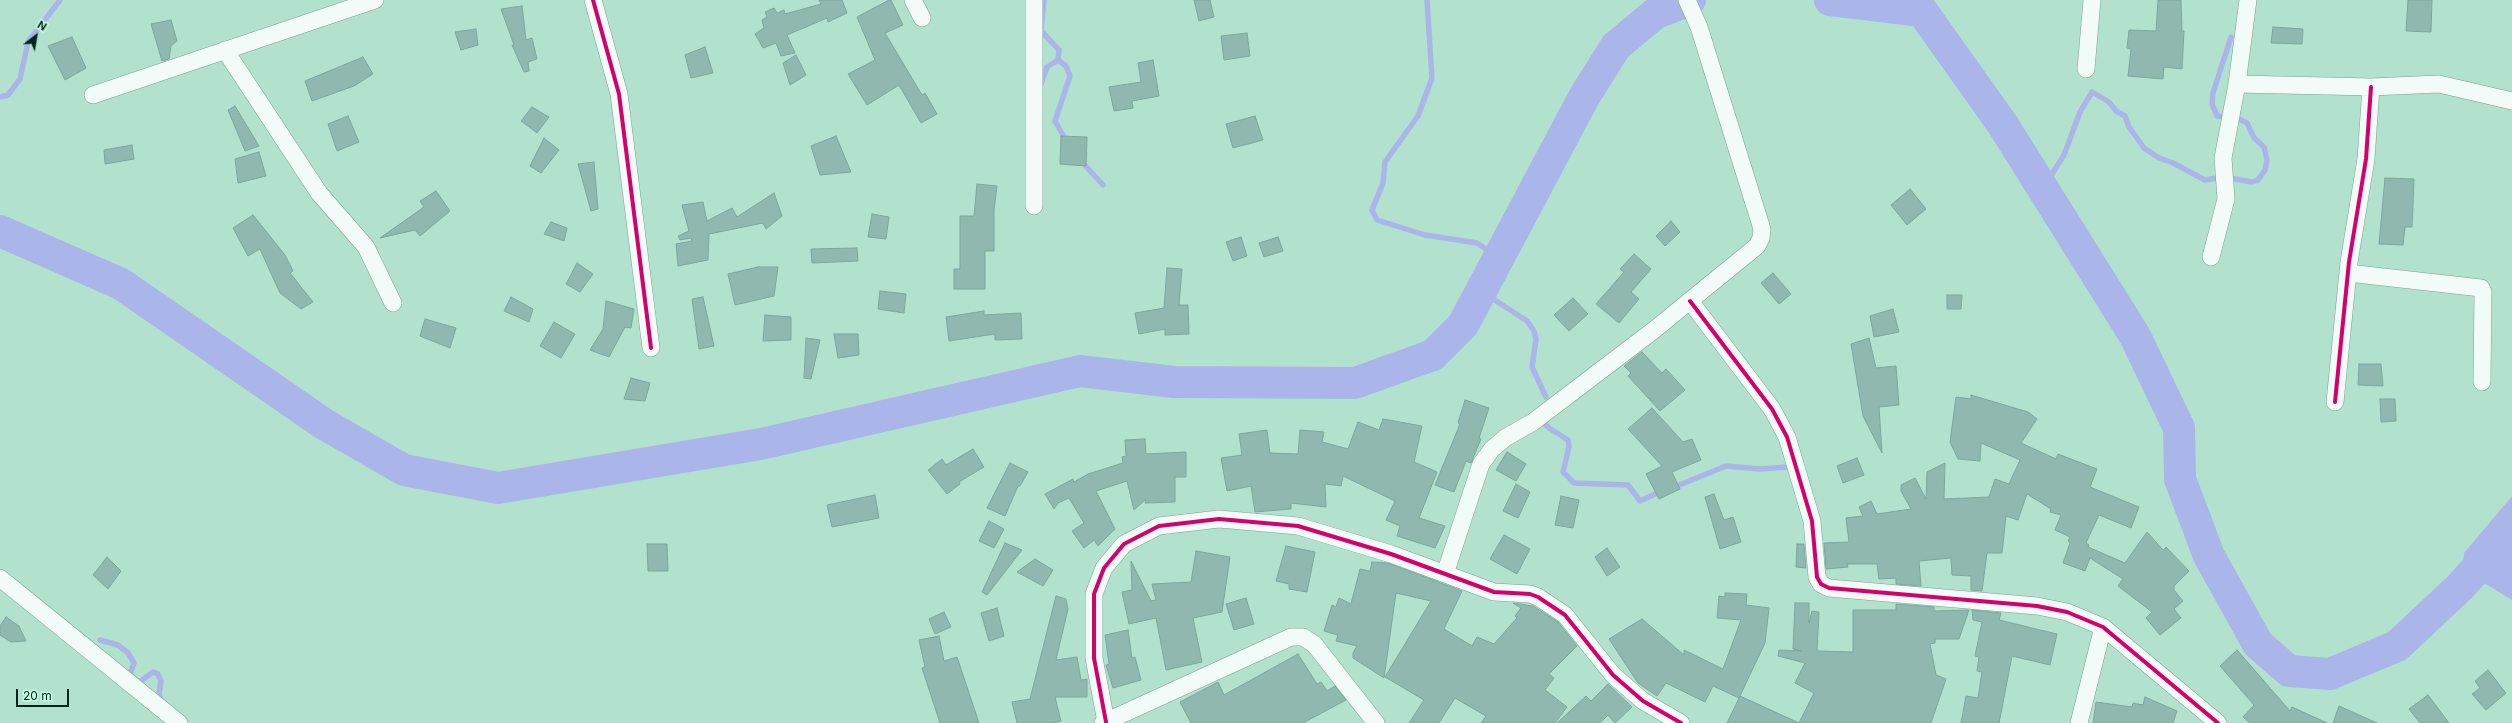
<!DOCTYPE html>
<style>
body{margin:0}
#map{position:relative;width:2512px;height:723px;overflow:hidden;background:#b2e2ce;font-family:Inter,sans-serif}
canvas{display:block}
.north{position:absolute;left:16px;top:16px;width:40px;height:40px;-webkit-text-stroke:3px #c9fbe4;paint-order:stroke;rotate:31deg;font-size:11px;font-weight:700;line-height:16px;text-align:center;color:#01271a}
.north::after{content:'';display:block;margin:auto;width:14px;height:18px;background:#01271a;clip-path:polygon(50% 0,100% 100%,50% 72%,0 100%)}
.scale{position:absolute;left:16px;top:689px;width:53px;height:18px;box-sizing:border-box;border:2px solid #01271a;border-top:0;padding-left:5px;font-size:12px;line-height:14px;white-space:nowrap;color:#01271a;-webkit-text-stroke:3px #c9fbe4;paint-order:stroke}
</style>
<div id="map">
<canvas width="2512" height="723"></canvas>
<div class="north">N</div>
<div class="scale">20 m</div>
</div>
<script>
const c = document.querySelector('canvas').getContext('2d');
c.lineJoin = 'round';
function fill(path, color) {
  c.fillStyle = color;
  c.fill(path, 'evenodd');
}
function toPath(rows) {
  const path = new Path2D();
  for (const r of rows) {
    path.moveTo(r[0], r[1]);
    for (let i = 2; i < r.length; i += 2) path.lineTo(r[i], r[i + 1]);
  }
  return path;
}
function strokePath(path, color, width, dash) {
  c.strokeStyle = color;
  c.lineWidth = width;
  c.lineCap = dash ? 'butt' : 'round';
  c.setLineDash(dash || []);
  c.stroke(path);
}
fill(toPath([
 [2512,496,2512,600,2471,575,2463,564,2464,553]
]), '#aab6ea');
strokePath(toPath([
 [1044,0,1041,31,1059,50,1058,60],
 [1427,0,1432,78,1418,116,1385,162,1383,183,1372,210,1377,220,1425,235,1477,243,1499,258],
 [1920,0,1922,11],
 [1058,60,1066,66,1070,76,1055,121,1067,142],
 [1040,87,1047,67,1058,60],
 [0,97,8,95,20,79,28,42,60,0],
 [1081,161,1103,185],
 [2042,190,2064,155,2080,112,2092,92,2109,102,2116,111,2125,116,2129,127,2144,148,2159,158,2173,163,2205,180,2224,177,2252,182,2258,180,2265,170,2267,160,2264,147,2254,138,2247,123,2235,117,2217,116,2212,104,2213,93,2231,37],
 [1481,291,1527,321,1534,331,1536,339,1532,367,1546,397],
 [1540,419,1549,428,1568,440,1569,447,1563,472,1574,483,1628,485,1640,501,1662,491],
 [1672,488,1726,466,1760,469,1787,467,1793,469],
 [100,640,118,645,128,653,134,663,130,674,137,681,141,681,153,672,158,674,161,681,159,694,161,702]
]), '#aab6ea', 5.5);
strokePath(toPath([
 [1830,0,1922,11,2003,125,2135,336,2179,428,2180,479,2209,556,2258,644,2289,671,2330,674,2397,646,2460,587,2494,549],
 [0,231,121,284,324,424,404,470,498,488,761,444,1080,371,1174,382,1355,383,1433,355,1463,325,1584,97,1616,46,1656,13,1690,0]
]), '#aab6ea', 32);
const building = toPath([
 [819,0,842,0,847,13,828,22,827,18,787,35,795,53,781,56,776,43,763,48,755,34,764,28,762,20,767,17,765,12,774,8,777,13,784,10,785,14,821,4,819,0],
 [889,0,891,0,903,25,885,33,922,95,925,93,937,114,921,123,899,85,867,105,848,74,875,60,857,17,889,0],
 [1194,0,1210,0,1214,17,1199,21,1194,0],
 [2158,0,2181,0,2182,31,2184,31,2182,69,2164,67,2163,79,2128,76,2131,49,2127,48,2129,30,2156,31,2158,0],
 [2408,0,2432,0,2431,32,2406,31,2408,0],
 [522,6,526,40,532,38,537,59,528,62,529,71,524,72,512,45,514,45,501,9,522,6],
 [171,20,177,41,171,46,169,59,162,61,151,24,171,20],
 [2273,27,2303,29,2302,44,2271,43,2273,27],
 [476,29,478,45,461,50,455,32,476,29],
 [1247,33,1250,56,1224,60,1221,36,1247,33],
 [72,37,86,68,65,80,48,46,72,37],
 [705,47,713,73,691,78,685,55,705,47],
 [796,55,806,75,790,85,783,63,796,55],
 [363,57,373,74,354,86,312,101,305,81,363,57],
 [1153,60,1159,96,1132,101,1133,108,1114,111,1109,87,1141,82,1138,63,1153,60],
 [235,106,259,146,245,151,228,110,235,106],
 [532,107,549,117,537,133,521,121,532,107],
 [348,116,359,142,337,151,328,124,348,116],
 [1255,116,1263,140,1233,148,1226,124,1255,116],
 [836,136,851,172,820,175,811,146,836,136],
 [1061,136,1087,137,1086,166,1060,164,1061,136],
 [544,138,559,150,541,173,530,166,544,138],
 [132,145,134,159,105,164,104,150,132,145],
 [259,152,266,176,238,183,235,159,259,152],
 [594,162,598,209,591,211,578,164,594,162],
 [2385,178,2414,179,2412,227,2405,227,2403,245,2379,244,2385,178],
 [977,184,997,186,994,210,994,251,985,251,985,289,954,289,954,269,960,269,960,216,974,216,977,184],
 [1910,189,1926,209,1907,225,1891,205,1910,189],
 [436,191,450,211,420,236,415,230,380,238,424,207,420,201,436,191],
 [774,193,782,216,766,229,763,223,709,234,708,260,678,266,676,244,692,241,691,238,680,240,678,236,689,231,682,205,703,202,707,221,732,208,737,217,774,193],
 [872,214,889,217,886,239,868,237,872,214],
 [253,215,285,255,293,271,290,273,313,302,301,309,280,293,260,249,248,256,233,228,253,215],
 [1671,221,1680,232,1665,246,1656,236,1671,221],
 [551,222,567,228,564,241,544,234,551,222],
 [1241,237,1247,256,1233,261,1226,242,1241,237],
 [1278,237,1283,251,1264,257,1259,243,1278,237],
 [857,248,858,261,812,263,811,249,857,248],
 [1634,254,1651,269,1631,292,1639,299,1619,323,1596,304,1624,272,1620,269,1634,254],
 [577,263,593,274,580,292,566,284,577,263],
 [758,267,778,267,774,296,735,305,728,274,758,267],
 [1167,268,1182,269,1179,305,1188,305,1189,334,1165,335,1165,329,1139,334,1135,313,1164,308,1167,268],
 [1773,273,1791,294,1779,304,1761,283,1773,273],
 [880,291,906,294,904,313,878,309,880,291],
 [1947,295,1962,295,1961,309,1947,309,1947,295],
 [511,297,533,309,529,322,504,311,511,297],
 [703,297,714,346,699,349,692,299,703,297],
 [1573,298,1588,314,1569,331,1554,315,1573,298],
 [606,301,634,309,631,328,625,327,609,357,590,350,603,329,606,301],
 [1893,309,1899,332,1874,337,1870,316,1893,309],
 [984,311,984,315,1021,313,1022,339,995,340,995,334,949,341,946,317,984,311],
 [765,315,791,317,791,340,763,341,765,315],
 [425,319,456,328,450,348,420,336,425,319],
 [554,322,575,334,561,358,540,346,554,322],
 [834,334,858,334,859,355,838,358,834,334],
 [806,338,820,340,811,379,804,378,806,338],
 [1869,338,1876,368,1896,366,1899,405,1879,407,1882,453,1863,416,1851,344,1869,338],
 [1642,352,1662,373,1666,369,1685,390,1660,411,1628,376,1631,373,1624,366,1642,352],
 [2359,364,2381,364,2383,386,2358,385,2359,364],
 [631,378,650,383,645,401,624,399,631,378],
 [1971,395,2028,412,2037,419,2021,443,2056,459,2058,454,2097,469,2090,487,2139,507,2131,528,2099,515,2086,543,2089,545,2088,547,2125,563,2147,532,2163,550,2166,547,2189,571,2174,586,2174,590,2183,601,2174,609,2181,618,2160,635,2146,618,2152,612,2118,586,2123,579,2090,558,2085,571,2063,563,2070,543,2068,541,2070,537,2055,530,2061,515,2050,512,2051,509,2027,494,2018,520,2006,516,2002,553,1987,553,1982,591,1971,590,1971,576,1952,575,1951,558,1919,561,1921,586,1896,584,1896,578,1879,579,1877,564,1847,564,1848,567,1826,569,1824,543,1849,542,1846,518,1863,516,1859,507,1871,501,1877,514,1911,509,1901,491,1901,485,1915,478,1926,499,1927,472,1945,463,1944,499,1989,497,1995,479,2009,484,2020,460,1981,443,1980,461,1958,459,1950,442,1956,397,1971,399,1971,395],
 [2380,399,2395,399,2396,421,2381,422,2380,399],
 [1465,400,1489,408,1479,438,1481,439,1471,463,1466,461,1454,492,1435,485,1460,424,1458,423,1465,400],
 [1652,408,1683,442,1692,439,1701,460,1672,472,1680,489,1659,499,1646,474,1662,466,1628,429,1652,408],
 [1383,419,1422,426,1414,462,1437,472,1419,518,1445,526,1435,548,1397,536,1400,526,1386,520,1395,501,1343,476,1341,486,1325,484,1326,507,1291,503,1291,509,1255,512,1251,486,1227,491,1221,458,1242,455,1239,434,1267,430,1270,453,1298,454,1300,430,1324,432,1322,442,1348,449,1358,422,1379,430,1383,419],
 [1145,439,1146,454,1186,452,1186,477,1175,477,1175,502,1145,503,1146,499,1134,510,1127,481,1096,491,1115,529,1098,546,1094,540,1084,548,1072,531,1084,523,1069,498,1058,503,1054,509,1045,494,1073,479,1074,482,1088,474,1123,463,1122,457,1126,456,1125,440,1145,439],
 [973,449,984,467,959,482,960,484,947,494,928,470,942,459,946,465,973,449],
 [1507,452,1526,464,1516,481,1496,470,1507,452],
 [1857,458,1864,475,1843,483,1837,466,1857,458],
 [1010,463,1028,472,1020,486,1018,486,1005,516,987,508,1010,463],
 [1516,484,1530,492,1518,518,1503,511,1516,484],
 [1714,494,1724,520,1733,517,1741,542,1720,549,1705,497,1714,494],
 [875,495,879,518,832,527,827,505,875,495],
 [1561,496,1579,500,1573,528,1555,525,1561,496],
 [989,521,1004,529,994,548,979,541,989,521],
 [1504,535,1530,549,1517,574,1490,559,1504,535],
 [1005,543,1022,550,987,595,982,592,1005,543],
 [647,544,667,544,668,571,648,571,647,544],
 [1797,544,1804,544,1806,568,1796,567,1797,544],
 [1286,546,1315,552,1307,592,1289,589,1289,584,1276,581,1286,546],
 [1607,548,1620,567,1607,576,1595,557,1607,548],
 [1196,551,1230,557,1222,612,1193,618,1202,662,1166,670,1156,618,1129,624,1122,592,1132,590,1131,561,1151,601,1156,600,1152,584,1191,582,1196,551],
 [107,557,121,571,108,589,93,575,107,557],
 [1035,559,1053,570,1043,586,1017,572,1035,559],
 [1372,562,1388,563,1462,591,1444,629,1472,646,1477,637,1494,644,1517,618,1515,616,1521,608,1513,603,1533,606,1558,622,1577,646,1549,674,1554,678,1545,690,1567,707,1555,723,1481,723,1486,716,1455,698,1439,723,1409,723,1424,700,1385,677,1431,601,1396,593,1384,678,1353,658,1353,653,1357,646,1336,641,1338,635,1324,631,1332,605,1336,607,1339,598,1351,604,1360,569,1370,571,1372,562],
 [1725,593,1747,594,1746,605,1769,608,1765,643,1739,698,1713,686,1705,702,1666,683,1657,696,1638,683,1609,639,1642,619,1684,655,1684,650,1723,669,1741,620,1717,618,1719,596,1725,597,1725,593],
 [1056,596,1066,599,1068,609,1056,660,1077,657,1081,680,1087,679,1087,697,1055,697,1061,721,1053,723,1017,723,1012,702,1030,699,1056,596],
 [1246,598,1254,624,1234,630,1226,604,1246,598],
 [1795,603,1809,603,1809,623,1812,611,1819,612,1817,651,1853,652,1853,610,1896,610,1896,604,1934,607,1934,611,1969,610,1959,639,1935,639,1935,643,1930,644,1936,675,1946,679,1931,723,1727,723,1740,696,1799,723,1814,693,1795,683,1805,663,1778,656,1779,650,1802,651,1793,649,1795,603],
 [997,608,1004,636,989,641,981,613,997,608],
 [1972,610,2001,613,1999,620,2057,634,2050,665,2012,656,1999,723,1961,723,1966,696,1978,698,1982,672,1977,671,1979,657,1975,656,1982,622,1973,620,1972,610],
 [944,612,951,627,935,634,929,619,944,612],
 [6,617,19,626,26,641,11,642,0,635,0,626,6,617],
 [1128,630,1132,658,1135,657,1141,680,1113,688,1106,665,1109,664,1105,635,1128,630],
 [939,636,944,661,957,657,979,723,940,723,922,668,925,667,919,640,939,636],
 [2237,650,2290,711,2292,707,2327,723,2250,723,2243,717,2254,705,2220,666,2237,650],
 [1298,654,1317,684,1321,682,1327,691,1335,686,1346,700,1303,723,1191,723,1180,702,1218,682,1224,695,1298,654],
 [2488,670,2506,693,2486,710,2472,694,2480,688,2475,681,2488,670],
 [1608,684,1632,707,1615,723,1608,715,1600,723,1557,723,1586,696,1591,701,1608,684],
 [2428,695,2449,723,2420,723,2409,709,2428,695],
 [2145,697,2177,711,2173,723,2093,723,2096,702,2132,707,2133,703,2143,705,2145,697],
 [2339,706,2377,723,2333,723,2339,706]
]);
fill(building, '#8fb9ae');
strokePath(building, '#7ba79c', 1);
const minor = toPath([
 [593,0,619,94,651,348],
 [913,0,922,18],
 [1034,0,1034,206],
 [225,50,319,193,366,247,393,303],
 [2086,69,2092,0],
 [2237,84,2371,87,2439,84,2512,101],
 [93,95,375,0],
 [2211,257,2226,199,2223,158,2237,84,2248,0],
 [2348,273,2481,288,2483,292,2482,382],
 [1690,301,1772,409,1787,437,1812,521,1817,577,1821,584,1829,588,2037,606,2067,612,2103,627,2218,723],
 [2335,402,2349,262,2366,159,2371,87],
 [1445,574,1481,464,1492,449,1505,438,1533,422,1654,330,1757,246,1761,238,1762,229,1699,27,1687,0],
 [0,578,179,723],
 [1106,722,1094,658,1094,594,1104,568,1124,544,1159,526,1219,519,1298,526,1391,554,1494,592,1530,594,1538,597,1565,615,1613,675,1643,701,1681,723],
 [1103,723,1291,637,1303,637,1314,644,1376,723],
 [2079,723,2103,627]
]);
strokePath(minor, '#79a091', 18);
strokePath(minor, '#f3fbf8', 17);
strokePath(toPath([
 [593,0,619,94,651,348],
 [1690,301,1772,409,1787,437,1812,521,1817,577,1821,584,1829,588,2037,606,2067,612,2103,627,2218,723],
 [2335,402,2349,262,2366,159,2371,87],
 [1106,722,1094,658,1094,594,1104,568,1124,544,1159,526,1219,519,1298,526,1391,554,1494,592,1530,594,1538,597,1565,615,1613,675,1643,701,1681,723]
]), '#d6006c', 4);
</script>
